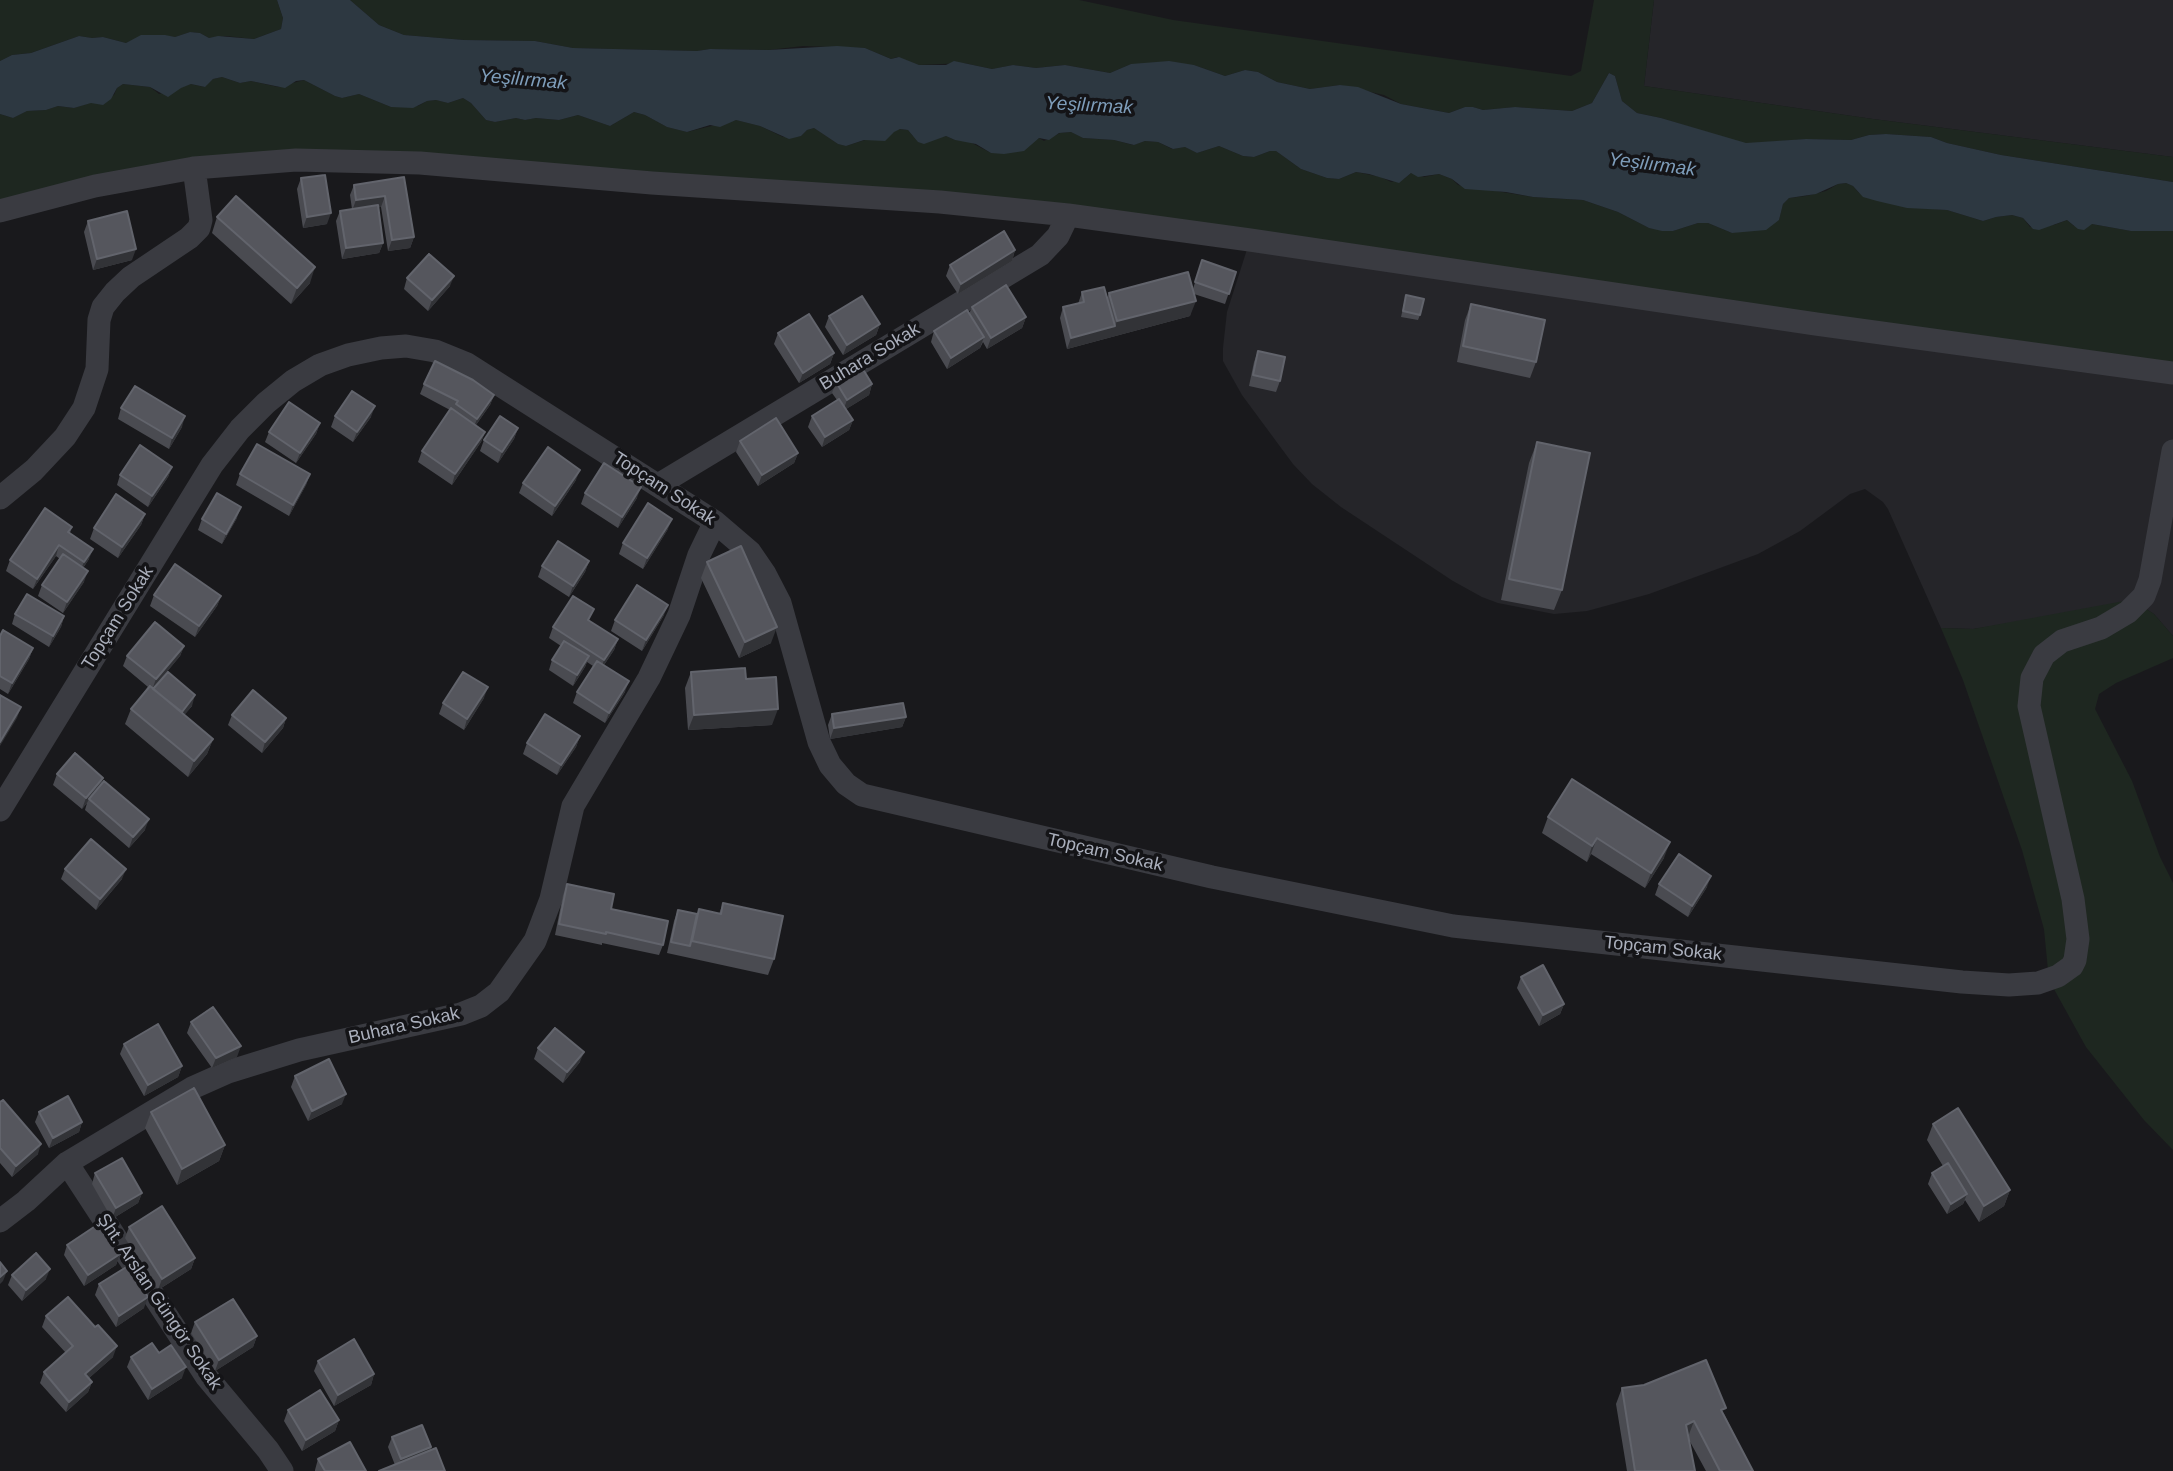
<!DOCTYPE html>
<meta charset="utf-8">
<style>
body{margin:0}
canvas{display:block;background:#19191c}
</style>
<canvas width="2173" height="1471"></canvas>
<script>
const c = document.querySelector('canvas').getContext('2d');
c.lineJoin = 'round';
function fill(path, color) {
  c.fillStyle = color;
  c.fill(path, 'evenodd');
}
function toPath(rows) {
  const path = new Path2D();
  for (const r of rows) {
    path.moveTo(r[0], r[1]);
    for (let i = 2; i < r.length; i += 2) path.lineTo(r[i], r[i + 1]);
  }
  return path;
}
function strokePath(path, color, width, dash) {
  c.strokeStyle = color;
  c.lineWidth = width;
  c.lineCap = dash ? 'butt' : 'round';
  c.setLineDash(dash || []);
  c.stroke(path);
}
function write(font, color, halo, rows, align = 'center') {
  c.font = font + ' Arial,sans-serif';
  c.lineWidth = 7;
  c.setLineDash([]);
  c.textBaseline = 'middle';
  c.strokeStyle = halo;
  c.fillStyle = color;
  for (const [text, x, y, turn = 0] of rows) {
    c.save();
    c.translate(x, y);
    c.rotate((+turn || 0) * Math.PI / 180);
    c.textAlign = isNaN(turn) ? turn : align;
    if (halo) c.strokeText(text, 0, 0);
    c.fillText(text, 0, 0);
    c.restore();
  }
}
fill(toPath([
 [1654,0,2173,0,2173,157,1873,119,1644,86],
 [1250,240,2173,373,2173,636,2154,614,2137,603,1973,629,1941,628,1888,509,1883,502,1865,489,1850,494,1800,531,1758,554,1649,594,1587,611,1554,614,1498,603,1482,597,1453,581,1341,507,1312,484,1293,464,1242,395,1223,361,1223,348,1227,312]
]), '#252529');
fill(toPath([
 [0,0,277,0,283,18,281,29,254,39,226,36,209,38,200,33,190,32,175,37,160,35,135,39,126,43,103,37,92,38,79,36,31,53,12,55,0,61],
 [350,0,1079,0,1173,20,1571,76,1581,71,1594,0,1654,0,1644,86,1873,119,2173,157,2173,182,2001,155,1947,143,1931,137,1886,134,1869,135,1851,140,1806,139,1746,144,1661,118,1637,113,1622,101,1615,76,1609,73,1592,103,1572,111,1515,107,1483,110,1473,107,1465,107,1449,113,1401,104,1384,95,1340,85,1310,89,1277,82,1258,72,1245,70,1225,76,1194,65,1131,64,1110,73,1065,65,1036,68,1013,65,992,69,964,63,918,65,897,57,891,59,865,48,803,46,768,50,710,49,697,51,573,48,535,41,464,40,404,35,379,25],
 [222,77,240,83,251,81,278,87,304,80,335,96,342,98,359,94,391,107,418,106,427,101,436,100,448,103,463,98,471,103,486,120,495,122,516,118,525,120,536,118,559,120,578,115,610,126,634,112,645,115,667,127,687,132,736,120,760,126,783,137,801,136,807,130,814,128,838,144,846,146,900,129,908,130,913,136,936,138,946,136,955,140,968,141,991,153,1032,143,1039,138,1044,141,1060,133,1071,132,1083,138,1114,140,1133,145,1145,141,1158,142,1172,149,1185,147,1197,153,1219,146,1243,156,1254,157,1270,151,1276,151,1301,169,1327,178,1339,179,1356,172,1381,177,1391,182,1404,179,1411,173,1424,177,1439,174,1452,179,1458,185,1533,197,1583,200,1618,212,1649,228,1673,231,1698,223,1708,223,1732,233,1779,220,1783,204,1789,198,1806,196,1826,191,1838,184,1846,183,1853,186,1859,193,1907,207,1947,210,1983,221,1996,217,2012,215,2023,218,2030,227,2054,225,2067,220,2074,226,2092,224,2131,231,2173,231,2173,373,1068,215,296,160,0,211,0,114,13,118,27,111,46,110,58,106,74,108,114,95,117,88,123,84,150,87,159,94,191,84,204,87,213,79],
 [2124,601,2137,603,2154,614,2173,636,2173,658,2116,683,2099,694,2095,709,2132,781,2160,857,2173,883,2173,1150,2144,1120,2086,1047,2049,980,2044,929,2022,850,1963,680,1941,628,1973,629]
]), '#1e2720');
fill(toPath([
 [277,0,350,0,379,25,404,35,464,40,535,41,573,48,697,51,710,49,768,50,837,46,865,48,891,59,899,57,919,65,946,65,954,61,992,69,1013,65,1036,68,1065,65,1110,73,1131,64,1169,61,1194,65,1225,76,1245,70,1258,72,1277,82,1310,89,1340,85,1358,87,1401,104,1449,113,1465,107,1473,107,1483,110,1515,107,1572,111,1592,103,1609,73,1615,76,1622,101,1637,113,1661,118,1746,143,1806,139,1851,140,1869,135,1886,134,1931,137,1947,143,2001,155,2173,182,2173,231,2131,231,2092,224,2084,230,2078,229,2067,220,2039,230,2033,229,2023,218,2012,215,1996,217,1983,221,1947,210,1907,208,1877,201,1863,197,1853,186,1846,183,1838,184,1816,194,1789,198,1783,204,1779,220,1766,230,1732,233,1708,223,1698,223,1673,231,1662,231,1649,228,1618,212,1583,200,1533,197,1506,192,1465,189,1452,179,1439,174,1418,177,1411,173,1399,183,1369,174,1356,172,1339,179,1327,178,1301,169,1276,151,1270,151,1254,157,1243,156,1219,146,1197,153,1185,147,1173,149,1158,142,1145,141,1134,145,1114,140,1083,138,1071,132,1059,133,1049,140,1039,138,1024,151,1004,154,991,153,976,144,955,140,946,136,924,144,918,142,908,130,900,129,894,132,885,141,864,140,846,146,838,144,814,128,807,130,801,136,789,139,760,126,736,120,720,127,710,125,687,132,667,127,645,115,634,112,610,126,578,115,559,120,536,118,525,120,516,118,495,122,486,120,471,103,463,98,448,103,436,100,427,101,413,108,391,107,359,94,342,98,335,96,304,80,296,81,285,88,251,81,240,83,222,77,213,79,205,87,191,84,181,88,168,97,150,87,123,84,117,88,111,99,103,105,91,103,74,108,58,106,46,110,27,111,13,118,0,114,0,61,12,55,31,53,79,36,92,38,103,37,126,43,141,35,165,35,175,37,190,32,200,33,209,38,218,36,254,39,281,29,283,18]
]), '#2d3841');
strokePath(toPath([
 [0,211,95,186,194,168,296,160,420,163,652,183,940,202,1068,215,1250,240,1816,324,2173,373],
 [658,485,1040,255,1058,236,1068,215],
 [0,498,34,470,65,437,84,408,97,369,99,320,103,307,115,292,131,277,189,238,199,228,201,220,194,168],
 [0,810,212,465,240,429,266,403,293,381,320,365,348,355,381,348,406,346,435,351,467,364,715,522,750,552,765,574,780,603,819,742,830,765,846,784,862,795,1212,877,1453,926,1962,982,2009,985,2038,983,2058,976,2072,966,2075,960,2078,939,2073,899,2029,706,2032,678,2044,655,2062,641,2101,628,2128,612,2144,596,2150,580,2173,451],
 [67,1163,206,1376,268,1450,282,1471],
 [0,1221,26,1201,67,1163,192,1088,228,1072,299,1050,461,1014,481,1006,499,992,535,941,551,899,573,806,649,678,679,615,699,555,715,522]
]), '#3a3b41', 23);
fill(toPath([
 [404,177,414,237,410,248,388,251,381,207,378,207,383,243,379,253,342,259,336,221,340,211,352,209,350,195,354,185],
 [301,178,327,224,303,228,297,189],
 [217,217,310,283,291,304,212,233],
 [88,221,132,260,93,270,84,232],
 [1015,250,1012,261,958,294,946,276,950,265],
 [1202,260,1236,272,1225,304,1194,294,1190,316,1067,349,1060,318,1063,307,1078,304,1082,292,1107,298,1109,293,1193,289],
 [407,278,450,286,428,311,404,289],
 [1406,295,1420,315,1418,320,1401,317],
 [1471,304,1536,362,1530,378,1457,362,1465,320],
 [972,307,1026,317,1022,328,987,349,983,342,980,348,947,369,931,342,934,331,969,314],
 [829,316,880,324,876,335,843,355,825,327],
 [778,333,834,353,830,364,799,383,774,344],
 [1258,351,1280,381,1276,392,1249,386,1254,362],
 [836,382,872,384,869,395,846,409,853,420,849,430,822,447,808,427,812,416,837,400,832,393],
 [424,384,494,395,490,405,476,425,485,432,481,442,452,485,418,462,422,451,450,410,420,394],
 [121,408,182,427,169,449,118,419],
 [335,416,371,417,353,442,331,427],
 [320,423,316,434,296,463,265,442,269,432],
 [518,428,514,439,498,463,480,451,484,440],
 [740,441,798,453,794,463,758,486,736,452],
 [1537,442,1562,590,1554,610,1501,600,1529,463],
 [172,467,168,477,148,507,117,485,120,475],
 [240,474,310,474,306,485,289,516,236,485],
 [576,480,552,516,519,493,523,483],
 [585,493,637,498,618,528,581,504],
 [145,514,141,525,118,558,90,539,94,528],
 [237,518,222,544,198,530,202,519],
 [72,527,70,533,89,559,83,568,84,582,63,613,38,596,42,585,60,559,56,556,33,589,6,571,10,560],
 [668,529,643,569,619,554,623,543],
 [589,561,585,572,569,597,538,577,542,566],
 [707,562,771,643,739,658,701,578],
 [154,595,221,596,217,606,195,637,150,606],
 [15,614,64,616,61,627,49,647,12,624],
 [664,615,642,651,611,631,615,620],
 [590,621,618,639,614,650,604,665,625,692,605,723,573,703,577,692,593,666,587,662,585,667,573,686,549,670,552,660,561,646,549,638,553,627],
 [0,636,33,648,29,659,8,694,0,689],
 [184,646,180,656,153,688,192,706,184,715,213,739,207,754,188,777,125,724,131,709,148,687,123,666,127,656],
 [691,672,746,679,772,725,688,730,685,688],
 [484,698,464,730,439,714,443,703],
 [832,714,906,717,902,727,830,739,828,725],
 [232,715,286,718,283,728,262,753,228,725],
 [580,736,576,747,557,775,523,754,527,743],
 [57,774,101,784,145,830,129,848,85,810,87,803,82,809,53,785],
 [1548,817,1664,858,1645,888,1591,854,1587,862,1542,833],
 [65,869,122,879,96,910,61,879],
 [567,884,611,909,663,945,659,955,602,943,602,945,555,935,563,895],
 [1659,884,1707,887,1688,917,1655,895],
 [723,903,774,959,768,975,667,953,674,921,678,910,697,914,699,909,719,914],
 [1521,977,1564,1004,1560,1014,1539,1026,1517,988],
 [191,1022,237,1057,212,1068,187,1033],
 [124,1044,182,1066,178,1077,144,1096,120,1054],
 [538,1048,580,1062,563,1083,534,1059],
 [295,1076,342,1104,308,1121,291,1087],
 [0,1102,38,1154,12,1177,0,1163],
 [39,1112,82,1122,79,1132,49,1148,35,1122],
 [151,1112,225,1145,219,1161,177,1185,145,1128],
 [1933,1124,2010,1190,2004,1206,1979,1222,1965,1200,1963,1204,1947,1214,1928,1184,1932,1173,1943,1166,1927,1140],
 [95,1173,142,1193,138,1203,112,1219,92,1184],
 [129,1227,195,1258,191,1269,158,1290,125,1238],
 [67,1245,120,1254,116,1265,84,1286,64,1255],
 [12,1275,46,1279,22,1301,8,1285],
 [99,1284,144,1308,116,1327,95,1295],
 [46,1316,113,1357,89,1378,92,1382,88,1392,66,1412,40,1383,44,1372,66,1353,42,1327],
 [195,1322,257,1336,253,1347,215,1371,191,1333],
 [131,1357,182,1378,148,1400,127,1367],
 [318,1361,374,1374,371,1385,334,1406,314,1371],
 [1622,1388,1724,1414,1753,1471,1706,1471,1688,1438,1695,1471,1627,1471,1616,1404],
 [288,1410,339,1420,335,1431,302,1451,284,1421],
 [392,1437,431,1447,430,1451,395,1465,388,1447],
 [318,1459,366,1471,315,1471,315,1470]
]), '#4a4b51');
fill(toPath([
 [385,196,381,207,352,211,356,200],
 [331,213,327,224,303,228,307,217],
 [414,237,410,248,388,251,392,240],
 [383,243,379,253,342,259,346,248],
 [136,249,132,260,93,270,97,259],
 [1015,250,1012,261,958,294,961,284],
 [315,267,310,283,291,304,297,288],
 [454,276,450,286,428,311,432,300],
 [1196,301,1190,316,1067,349,1071,338,1115,326,1117,321],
 [1026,317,1022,328,987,349,991,338],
 [880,324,876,335,843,355,847,345],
 [984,337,980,348,947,369,951,358],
 [834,353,830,364,799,383,803,373],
 [872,384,869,395,843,411,847,400],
 [494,395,490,405,473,429,477,419],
 [375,406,371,417,353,442,357,432],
 [185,416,182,427,169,449,172,438],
 [853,420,849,430,822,447,825,437],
 [320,423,316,434,296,463,300,453],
 [518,428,514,439,498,463,502,452],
 [485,432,481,442,452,485,455,474],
 [798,453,794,463,758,486,762,475],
 [172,467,168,477,148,507,152,496],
 [580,470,576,480,552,516,555,506],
 [310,474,306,485,289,516,293,505],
 [641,487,637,498,618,528,622,517],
 [241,507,237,518,222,544,226,534],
 [145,514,141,525,118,558,122,547],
 [672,519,668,529,643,569,647,558],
 [59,545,56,556,33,589,37,579],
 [93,549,89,559,80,572,84,562],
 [589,561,585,572,569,597,573,586],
 [88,571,84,582,63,613,67,602],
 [221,596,217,606,195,637,199,626],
 [668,605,664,615,642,651,646,640],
 [64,616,61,627,49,647,53,636],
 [777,627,771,643,739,658,745,642],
 [618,639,614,650,600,671,604,660],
 [184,646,180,656,152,690,156,679],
 [33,648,29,659,8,694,12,683],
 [589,656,585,667,573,686,577,675],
 [629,681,625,692,605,723,609,713],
 [488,687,484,698,464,730,467,719],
 [195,695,192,706,177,724,181,713],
 [21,707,17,718,0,746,0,742],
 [778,709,772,725,688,730,694,715],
 [906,717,902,727,830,739,834,728],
 [286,718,283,728,262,753,265,742],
 [580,736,576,747,557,775,561,765],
 [213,739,207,754,188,777,194,761],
 [103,778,100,789,89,799,87,803,82,809,86,798],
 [149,819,145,830,129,848,133,837],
 [1597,838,1591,854,1587,862,1592,846],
 [1670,842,1664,858,1645,888,1651,873],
 [126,869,122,879,96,910,100,899],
 [1711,876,1707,887,1688,917,1692,906],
 [1564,1004,1560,1014,1539,1026,1543,1015],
 [241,1046,237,1057,212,1068,216,1058],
 [584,1052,580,1062,563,1083,567,1072],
 [182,1066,178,1077,144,1096,148,1085],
 [346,1094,342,1104,308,1121,312,1111],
 [82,1122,79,1132,49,1148,53,1138],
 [41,1144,38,1154,12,1177,16,1166],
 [225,1145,219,1161,177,1185,182,1169],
 [2010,1190,2004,1206,1979,1222,1984,1206],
 [142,1193,138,1203,112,1219,116,1208],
 [1967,1194,1963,1204,1947,1214,1951,1204],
 [120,1254,116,1265,84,1286,88,1275],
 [195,1258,191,1269,158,1290,162,1279],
 [50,1269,46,1279,22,1301,26,1290],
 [7,1271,3,1281,0,1284,0,1277],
 [148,1297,144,1308,116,1327,119,1316],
 [257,1336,253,1347,215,1371,219,1360],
 [117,1346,113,1357,81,1385,85,1374],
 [186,1367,182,1378,148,1400,152,1389],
 [374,1374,371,1385,334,1406,338,1395],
 [92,1382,88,1392,66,1412,69,1402],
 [339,1420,335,1431,302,1451,306,1440],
 [1694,1421,1688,1437,1686,1425],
 [431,1447,427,1457,397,1470,401,1459]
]), '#323337');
const building = toPath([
 [325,175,331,213,307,217,301,178,325,175],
 [404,177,414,237,392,240,385,196,356,200,354,185,404,177],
 [236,196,315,267,297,288,217,217,236,196],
 [378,205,383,243,346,248,340,211,378,205],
 [127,211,136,249,97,259,88,221,127,211],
 [1004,231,1015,250,961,284,950,265,1004,231],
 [429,254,454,276,432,300,407,278,429,254],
 [1202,260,1236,272,1229,294,1195,282,1202,260],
 [1188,272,1196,301,1117,321,1109,293,1188,272],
 [1006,285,1026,317,991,338,972,307,1006,285],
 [1104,287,1115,326,1071,338,1063,307,1084,302,1082,292,1104,287],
 [1406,295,1424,299,1420,315,1403,311,1406,295],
 [862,296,880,324,847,345,829,316,862,296],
 [1471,304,1545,320,1536,362,1463,346,1471,304],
 [967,310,984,337,951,358,934,331,967,310],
 [809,314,834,353,803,373,778,333,809,314],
 [1258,351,1285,357,1280,381,1253,375,1258,351],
 [435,361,473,380,494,395,477,419,456,404,458,401,424,384,435,361],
 [861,366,872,384,847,400,836,382,861,366],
 [135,386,185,416,172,438,121,408,135,386],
 [352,391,375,406,357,432,335,416,352,391],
 [839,399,853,420,825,437,812,416,839,399],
 [289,402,320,423,300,453,269,432,289,402],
 [451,408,485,432,455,474,422,451,451,408],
 [500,416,518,428,502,452,484,440,500,416],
 [776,418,798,453,762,475,740,441,776,418],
 [1537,442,1590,453,1562,590,1509,579,1537,442],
 [257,444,310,474,293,505,240,474,257,444],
 [140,445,172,467,152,496,120,475,140,445],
 [548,447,580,470,555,506,523,483,548,447],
 [604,463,641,487,622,517,585,493,604,463],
 [217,493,241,507,226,534,202,519,217,493],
 [116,494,145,514,122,547,94,528,116,494],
 [648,503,672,519,647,558,623,543,648,503],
 [45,508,72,527,68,532,93,549,84,562,59,545,37,579,10,560,45,508],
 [558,541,589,561,573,586,542,566,558,541],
 [741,546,777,627,745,642,707,562,741,546],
 [63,554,88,571,67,602,42,585,63,554],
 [175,564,221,596,199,626,154,595,175,564],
 [637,585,668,605,646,640,615,620,637,585],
 [27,594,64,616,53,636,15,614,27,594],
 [573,596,594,609,588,620,618,639,604,660,553,627,573,596],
 [155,622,184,646,156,679,127,656,155,622],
 [3,630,33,648,12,683,0,676,0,636,3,630],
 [564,641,589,656,577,675,552,660,564,641],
 [597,661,629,681,609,713,577,692,597,661],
 [745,668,746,679,776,677,778,709,694,715,691,672,745,668],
 [168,672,195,695,182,712,153,689,168,672],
 [463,672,488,687,467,719,443,703,463,672],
 [150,686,213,739,194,761,131,709,150,686],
 [253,690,286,718,265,742,232,715,253,690],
 [0,695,21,707,0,742,0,695],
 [903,703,906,717,834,728,832,714,903,703],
 [545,714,580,736,561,765,527,743,545,714],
 [75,753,103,778,86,798,57,774,75,753],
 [1572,779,1670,842,1651,873,1597,838,1592,846,1548,817,1572,779],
 [104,781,149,819,133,837,89,799,104,781],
 [91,839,126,869,100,899,65,869,91,839],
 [1679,854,1711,876,1692,906,1659,884,1679,854],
 [567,884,614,894,611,909,668,921,663,945,606,932,606,934,559,924,567,884],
 [723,903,783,916,774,959,692,941,699,909,721,914,723,903],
 [678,910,697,914,690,946,671,942,678,910],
 [1543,965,1564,1004,1543,1015,1521,977,1543,965],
 [213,1007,241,1046,216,1058,191,1022,213,1007],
 [158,1024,182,1066,148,1085,124,1044,158,1024],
 [555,1028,584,1052,567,1072,538,1048,555,1028],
 [329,1059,346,1094,312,1111,295,1076,329,1059],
 [194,1088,225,1145,182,1169,151,1112,194,1088],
 [68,1096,82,1122,53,1138,39,1112,68,1096],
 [3,1100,41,1144,16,1166,0,1148,0,1102,3,1100],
 [1958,1108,2010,1190,1984,1206,1933,1124,1958,1108],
 [122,1158,142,1193,116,1208,95,1173,122,1158],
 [1948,1163,1967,1194,1951,1204,1932,1173,1948,1163],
 [162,1206,195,1258,162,1279,129,1227,162,1206],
 [100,1223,120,1254,88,1275,67,1245,100,1223],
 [36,1253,50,1269,26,1290,12,1275,36,1253],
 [0,1262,7,1271,0,1277,0,1262],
 [128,1266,148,1297,119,1316,99,1284,128,1266],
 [68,1297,95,1327,98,1325,117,1346,85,1374,92,1382,69,1402,44,1372,73,1346,46,1316,68,1297],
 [233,1299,257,1336,219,1360,195,1322,233,1299],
 [354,1339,374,1374,338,1395,318,1361,354,1339],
 [152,1343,159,1353,171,1345,186,1367,152,1389,131,1357,152,1343],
 [1706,1360,1726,1408,1721,1410,1753,1471,1720,1471,1694,1421,1686,1425,1695,1471,1635,1471,1622,1388,1644,1385,1706,1360],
 [320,1390,339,1420,306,1440,288,1410,320,1390],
 [422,1425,431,1447,401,1459,392,1437,422,1425],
 [350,1442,366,1471,325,1471,318,1459,350,1442],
 [436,1448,445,1471,379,1471,436,1448]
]);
fill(building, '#55565d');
strokePath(building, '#62646c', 2);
write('18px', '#aaafbc', '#141417', [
 ["Buhara Sokak",870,357,-31],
 ["Topçam Sokak",664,489,33],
 ["Topçam Sokak",118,618,-58],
 ["Topçam Sokak",1105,853,13],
 ["Topçam Sokak",1663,949,6],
 ["Buhara Sokak",404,1026,-13],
 ["Şht. Arslan Güngör Sokak",159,1302,56]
]);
write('italic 19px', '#7e9dba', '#141417', [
 ["Yeşilırmak",523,80,5],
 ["Yeşilırmak",1089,106,3],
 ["Yeşilırmak",1652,165,7]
]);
</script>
